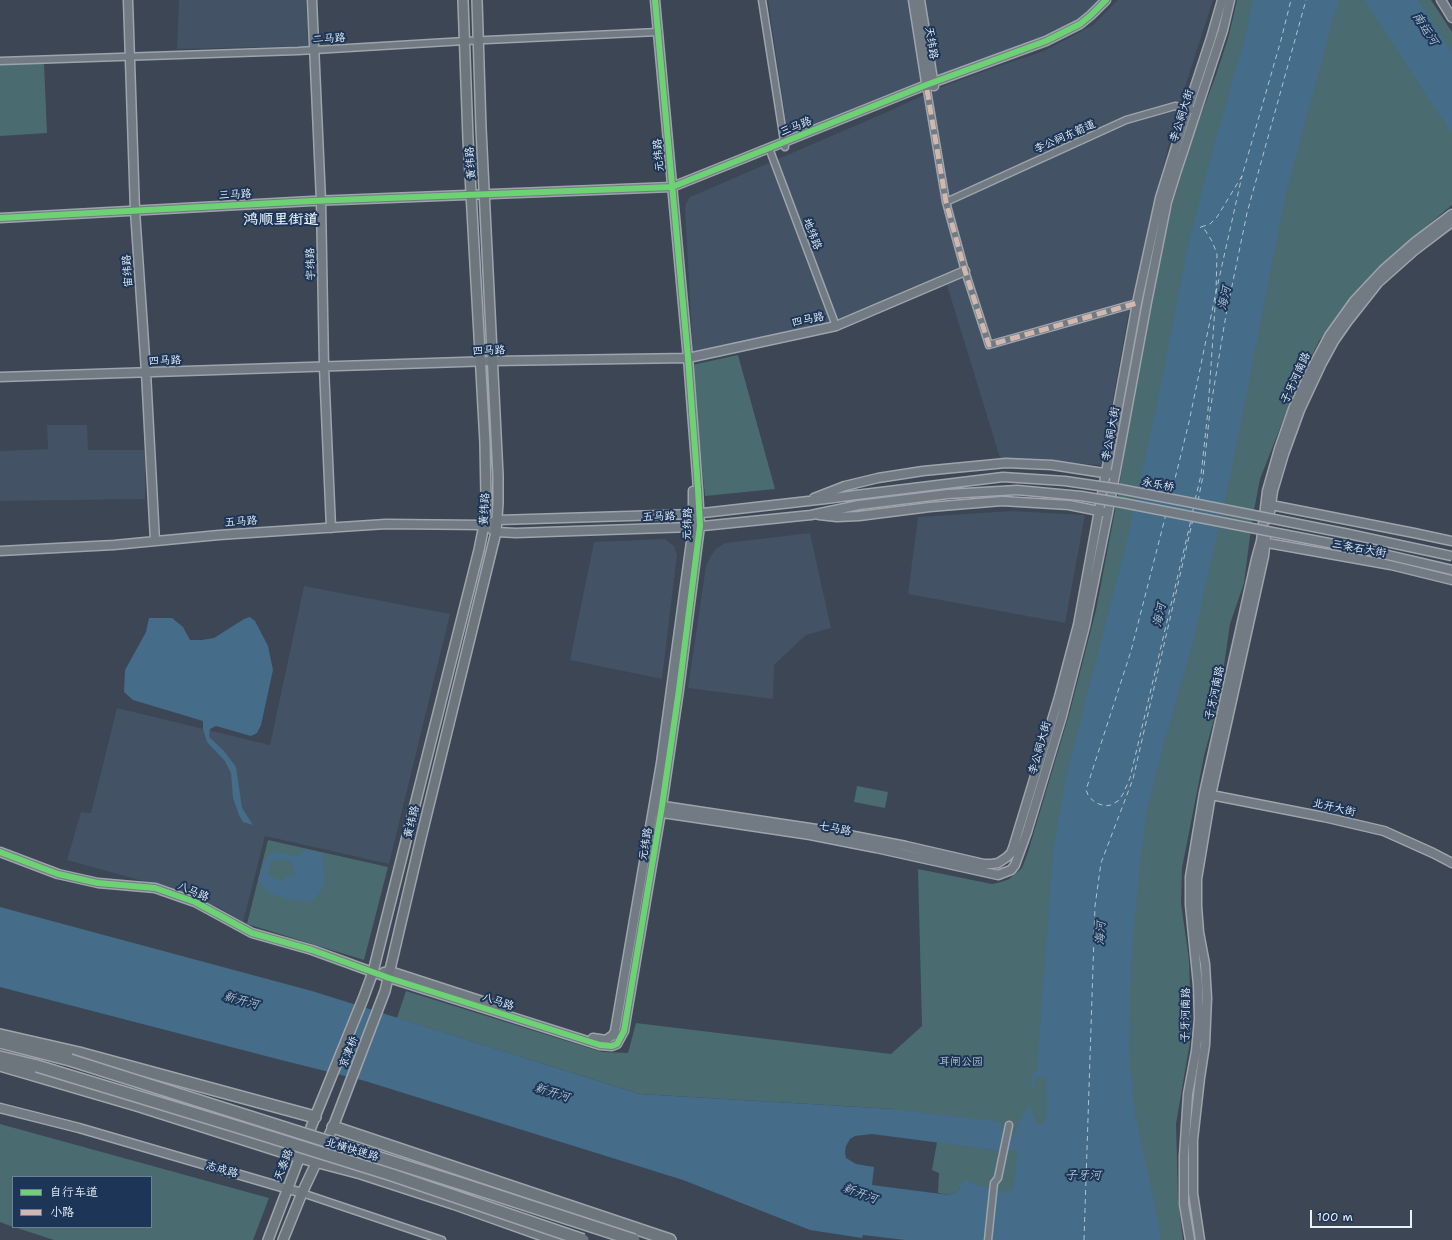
<!DOCTYPE html>
<meta charset="utf-8">
<style>
body{margin:0}
#map{position:relative;width:1452px;height:1240px;overflow:hidden;background:#3c4654;font-family:"Shantell Sans","LXGW WenKai TC",sans-serif}
canvas{display:block}
.legend{position:absolute;left:12px;top:1176px;width:140px;height:52px;box-sizing:border-box;background:#1d3557;border:1px solid #6e8097;margin:0;padding:5px 7px;list-style:none;font-size:12px;color:#e8f1f8}
.legend li{display:flex;align-items:center;gap:8px;height:20px}
.legend b{width:20px;border:1px solid #6e8097}
.scale{position:absolute;left:1310px;top:1210px;width:102px;height:18px;box-sizing:border-box;border:2px solid #e8f1f8;border-top:0;padding-left:5px;font-size:12px;line-height:14px;white-space:nowrap;color:#e8f1f8;-webkit-text-stroke:3px #1d3557;paint-order:stroke}
</style>
<div id="map">
<canvas width="1452" height="1240"></canvas>
<ul class="legend">
<li><b style="height:5px;background:#6cd273"></b>自行车道</li>
<li><b style="height:5px;background:#d1b7ad"></b>小路</li>
</ul>
<div class="scale">100 m</div>
</div>
<script>
const c = document.querySelector('canvas').getContext('2d');
c.lineJoin = 'round';
function fill(path, color) {
  c.fillStyle = color;
  c.fill(path, 'evenodd');
}
function toPath(rows) {
  const path = new Path2D();
  for (const r of rows) {
    path.moveTo(r[0], r[1]);
    for (let i = 2; i < r.length; i += 2) path.lineTo(r[i], r[i + 1]);
  }
  return path;
}
function strokePath(path, color, width, dash) {
  c.strokeStyle = color;
  c.lineWidth = width;
  c.lineCap = dash ? 'butt' : 'round';
  c.setLineDash(dash || []);
  c.stroke(path);
}
function write(font, color, halo, rows, align = 'center') {
  c.font = font + ' "Shantell Sans","LXGW WenKai TC",sans-serif';
  c.lineWidth = 4;
  c.setLineDash([]);
  c.textBaseline = 'middle';
  c.strokeStyle = halo;
  c.fillStyle = color;
  for (const [text, x, y, turn = 0] of rows) {
    c.save();
    c.translate(x, y);
    c.rotate((+turn || 0) * Math.PI / 180);
    c.textAlign = isNaN(turn) ? turn : align;
    if (halo) c.strokeText(text, 0, 0);
    c.fillText(text, 0, 0);
    c.restore();
  }
}
fill(toPath([
 [179,0,306,0,308,46,177,49],
 [768,0,1103,0,1082,19,1043,38,931,78,788,135],
 [1118,0,1213,0,1176,115,1150,220,1128,316,1101,465,1000,458,946,282,839,322,693,353,685,209,686,203,690,197,887,112,939,88,990,69,1044,51,1093,25],
 [47,425,87,425,88,450,145,450,145,499,0,501,0,451,48,449],
 [1012,511,1085,515,1065,623,908,594,918,517],
 [810,533,831,628,806,635,774,665,773,699,688,688,706,566,711,556,716,549,725,543],
 [665,539,674,546,677,555,662,679,570,660,594,542],
 [304,586,450,614,389,864,265,836,243,922,220,908,175,890,67,860,81,812,91,813,117,708,270,745]
]), '#435264');
fill(toPath([
 [1237,0,1431,0,1452,32,1452,205,1393,254,1361,286,1319,341,1295,390,1260,479,1252,521,1244,583,1230,624,1219,700,1204,756,1182,868,1181,903,1189,960,1191,1024,1190,1042,1176,1124,1178,1198,1183,1240,983,1240,960,1188,956,1192,949,1195,938,1193,939,1173,932,1170,937,1142,997,1150,894,1109,640,1094,397,1018,406,991,602,1052,628,1053,636,1023,891,1054,922,1026,918,869,992,884,1001,882,1009,879,1022,868,1028,852,1070,711,1096,610,1118,495,1129,419,1168,218,1193,136,1216,75,1229,35],
 [44,63,47,133,0,136,0,65],
 [738,355,775,489,705,496,692,365],
 [857,786,888,792,885,808,854,802],
 [268,840,388,867,364,960,247,924],
 [0,1124,269,1198,253,1240,54,1240,14,1227,151,1227,151,1177,13,1177,13,1227,0,1222]
]), '#4a6b70');
fill(toPath([
 [1253,0,1340,0,1336,8,1286,193,1231,474,1193,642,1165,740,1147,810,1138,885,1132,954,1129,1048,1135,1113,1158,1219,1161,1240,905,1240,863,1235,862,1238,810,1230,683,1180,365,1081,281,1060,0,987,0,907,312,991,640,1094,894,1109,1002,1122,1001,1131,1016,1133,1018,1124,1029,1106,1031,1106,1032,1113,1035,1119,1035,1123,1044,1124,1047,1113,1046,1078,1036,1077,1034,1088,1031,1087,1032,1075,1037,1070,1053,853,1066,777,1125,548,1157,404,1188,246,1210,159,1245,37],
 [872,1134,1002,1151,1018,1150,1013,1189,1007,1193,990,1189,964,1180,960,1188,956,1192,949,1195,872,1185,874,1167,856,1164,846,1158,845,1152,846,1146,850,1139,855,1136],
 [1364,0,1418,0,1452,53,1452,134],
 [250,617,255,621,268,646,273,670,261,725,257,733,251,736,216,726,210,729,209,737,224,751,236,767,242,808,253,825,243,822,239,815,233,798,231,773,225,761,207,742,203,729,203,721,133,700,124,692,125,670,146,632,149,618,172,618,183,627,190,640,202,640,214,638,244,619],
 [306,849,322,853,325,879,323,887,317,897,311,902,290,900,268,892,262,886,258,880,261,869,263,862,272,853,275,851,293,856,299,855],
 [277,860,285,860,291,862,296,873,293,876,288,876,281,880,273,878,270,875,269,871,271,862]
]), '#456c88');
strokePath(toPath([
 [1201,227,1210,224,1217,217,1242,176,1281,40,1291,0],
 [1171,495,1189,422,1216,292,1242,176],
 [1195,500,1201,475,1208,410,1216,292,1217,254,1212,241,1205,230,1200,227],
 [1198,501,1203,476,1210,411,1226,315,1247,213,1306,0],
 [1192,513,1194,507],
 [1166,514,1131,651,1086,790,1089,797,1096,803,1105,806,1111,805,1118,801,1123,794,1130,778,1191,520],
 [1084,1240,1095,906,1101,863,1133,779,1193,519]
]), '#afc4d3', 1, [5, 4]);
const street = toPath([
 [762,0,785,147],
 [0,61,298,51,465,41,658,32],
 [927,90,946,202,965,271,989,345,1137,303],
 [769,148,836,326],
 [946,202,1126,120,1175,106,1196,111],
 [302,1193,442,1240],
 [988,1240,994,1183,998,1178,1009,1125]
]);
const secondary = toPath([
 [128,0,135,211,146,372,155,541],
 [312,0,321,201,324,367,331,528],
 [913,0,927,89],
 [920,0,934,86],
 [1441,0,1452,18],
 [0,218,312,201,672,187,926,85,1046,41,1080,24,1091,15,1106,0],
 [0,377,493,361,688,358,836,326,965,271],
 [814,498,845,486,878,478,923,471,1006,463,1052,465,1110,474],
 [1266,504,1414,533,1452,541],
 [819,515,837,517,859,516,930,507,1002,501,1069,505,1104,512],
 [1269,519,1273,491,1284,454,1300,410,1322,363,1334,341,1348,321,1378,283,1414,251,1452,222],
 [484,525,498,520,694,514,826,499,856,495],
 [1262,542,1391,565,1452,580],
 [0,551,114,545,219,535,386,524,484,525,496,532,516,533,693,527,811,515,859,505],
 [1206,794,1324,817,1384,831,1433,853,1452,863],
 [657,805,823,830,906,846,984,864,992,864,998,863,1007,857,1011,853,1013,848,1059,697,1078,625,1137,303,1160,198,1188,108,1211,38,1222,0],
 [656,812,810,835,876,848,998,875,1011,870,1015,865,1027,832,1062,716,1085,626,1108,513,1147,302,1167,202,1176,173,1223,30,1230,0],
 [0,852,58,874,98,883,155,888,195,902,252,933,312,950,389,978,600,1045,612,1046,617,1044,624,1031,662,806,679,690,700,526,698,489,688,358,655,0],
 [384,972,390,971,504,1008],
 [593,1038,606,1040,613,1035,615,1031,661,763,693,527,693,491],
 [0,1108,79,1128,302,1193],
 [1190,1240,1184,1204,1184,1156,1188,1094,1196,1051,1199,1019,1198,985,1190,905,1190,877,1204,793,1256,559,1261,541,1267,491,1279,449,1293,409,1310,372,1329,336,1354,301,1383,270,1415,242,1452,214],
 [1200,1240,1193,1193,1193,1140,1200,1078,1205,1045,1207,998,1205,964,1199,932,1197,906,1197,879,1211,795,1264,556,1266,538]
]);
const primary = toPath([
 [268,1240,315,1117,363,999,373,972,479,550,484,525,486,497,485,443,468,139,463,0],
 [283,1240,302,1193,333,1127,385,991,420,842,496,532,498,503,498,475,481,128,477,0]
]);
const highway = toPath([
 [0,1035,79,1053,315,1117],
 [0,1042,70,1060],
 [0,1057,37,1066],
 [0,1065,140,1106,300,1157,361,1173,453,1203,557,1240],
 [333,1127,670,1240]
]);
strokePath(street, '#9da4ab', 9);
strokePath(secondary, '#9da4ab', 11);
strokePath(primary, '#9da4ab', 12);
strokePath(highway, '#9da4ab', 14);
strokePath(street, '#727a84', 6);
strokePath(secondary, '#727a84', 8);
strokePath(primary, '#6e767d', 9);
strokePath(highway, '#6e767d', 11);
const secondaryBridge = toPath([
 [856,495,1003,477,1065,481,1120,489,1198,504,1349,534,1452,556],
 [859,505,948,494,1017,490,1081,496,1123,503,1375,552,1452,570]
]);
const highwayBridge = toPath([
 [70,1060,462,1184,634,1240],
 [37,1066,238,1127,392,1175,583,1240]
]);
strokePath(secondaryBridge, '#9da4ab', 11, []);
strokePath(highwayBridge, '#9da4ab', 14, []);
strokePath(secondaryBridge, '#727a84', 8);
strokePath(highwayBridge, '#6e767d', 11);
strokePath(toPath([
 [927,90,946,202,965,271,989,345,1137,303]
]), '#d1b7ad', 5, [10, 5]);
strokePath(toPath([
 [0,218,312,201,672,187,926,85,1046,41,1080,24,1091,15,1106,0],
 [0,852,58,874,98,883,155,888,195,902,252,933,312,950,389,978,600,1045,612,1046,617,1044,624,1031,662,806,679,690,700,526,698,489,688,358,655,0]
]), '#6cd273', 6);
write('11px', '#e8f1f8', '#1d3557', [
 ["二马路",329,39,-3],
 ["天纬路",931,43,81],
 ["李公祠大街",1182,116,-72],
 ["三马路",796,127,-22],
 ["李公祠东箭道",1065,137,-24],
 ["元纬路",659,155,-95],
 ["黄纬路",471,163,-94],
 ["三马路",235,195,-3],
 ["地纬路",812,234,69],
 ["宇纬路",311,264,-91],
 ["宙纬路",128,271,-94],
 ["四马路",808,320,-12],
 ["四马路",489,351,-2],
 ["四马路",165,361,-2],
 ["子牙河南路",1296,378,-65],
 ["李公祠大街",1111,434,-80],
 ["永乐桥",1158,485,11],
 ["黄纬路",485,509,-87],
 ["五马路",659,517,-2],
 ["五马路",241,522,-4],
 ["元纬路",688,524,-88],
 ["三条石大街",1359,549,10],
 ["子牙河南路",1215,693,-78],
 ["李公祠大街",1040,748,-74],
 ["北开大街",1334,808,13],
 ["黄纬路",412,822,-76],
 ["七马路",835,829,11],
 ["元纬路",646,844,-80],
 ["八马路",193,892,23],
 ["八马路",498,1002,18],
 ["子牙河南路",1186,1015,-89],
 ["京津桥",349,1052,-69],
 ["北横快速路",352,1150,17],
 ["天泰路",284,1165,-69],
 ["志成路",222,1170,16]
]);
write('11px', '#b1c4ca', '#1d3557', [
 ["耳闸公园",961,1062]
]);
write('italic 12px', '#afc4d3', '#1d3557', [
 ["南运河",1425,29,57],
 ["海河",1225,298,-78],
 ["海河",1160,615,-78],
 ["海河",1101,933,-87],
 ["新开河",241,1001,15],
 ["新开河",552,1093,17],
 ["子牙河",1083,1176],
 ["新开河",860,1194,20]
]);
write('bold 15px', '#e8f1f8', '#1d3557', [
 ["鸿顺里街道",281,220]
]);
</script>
